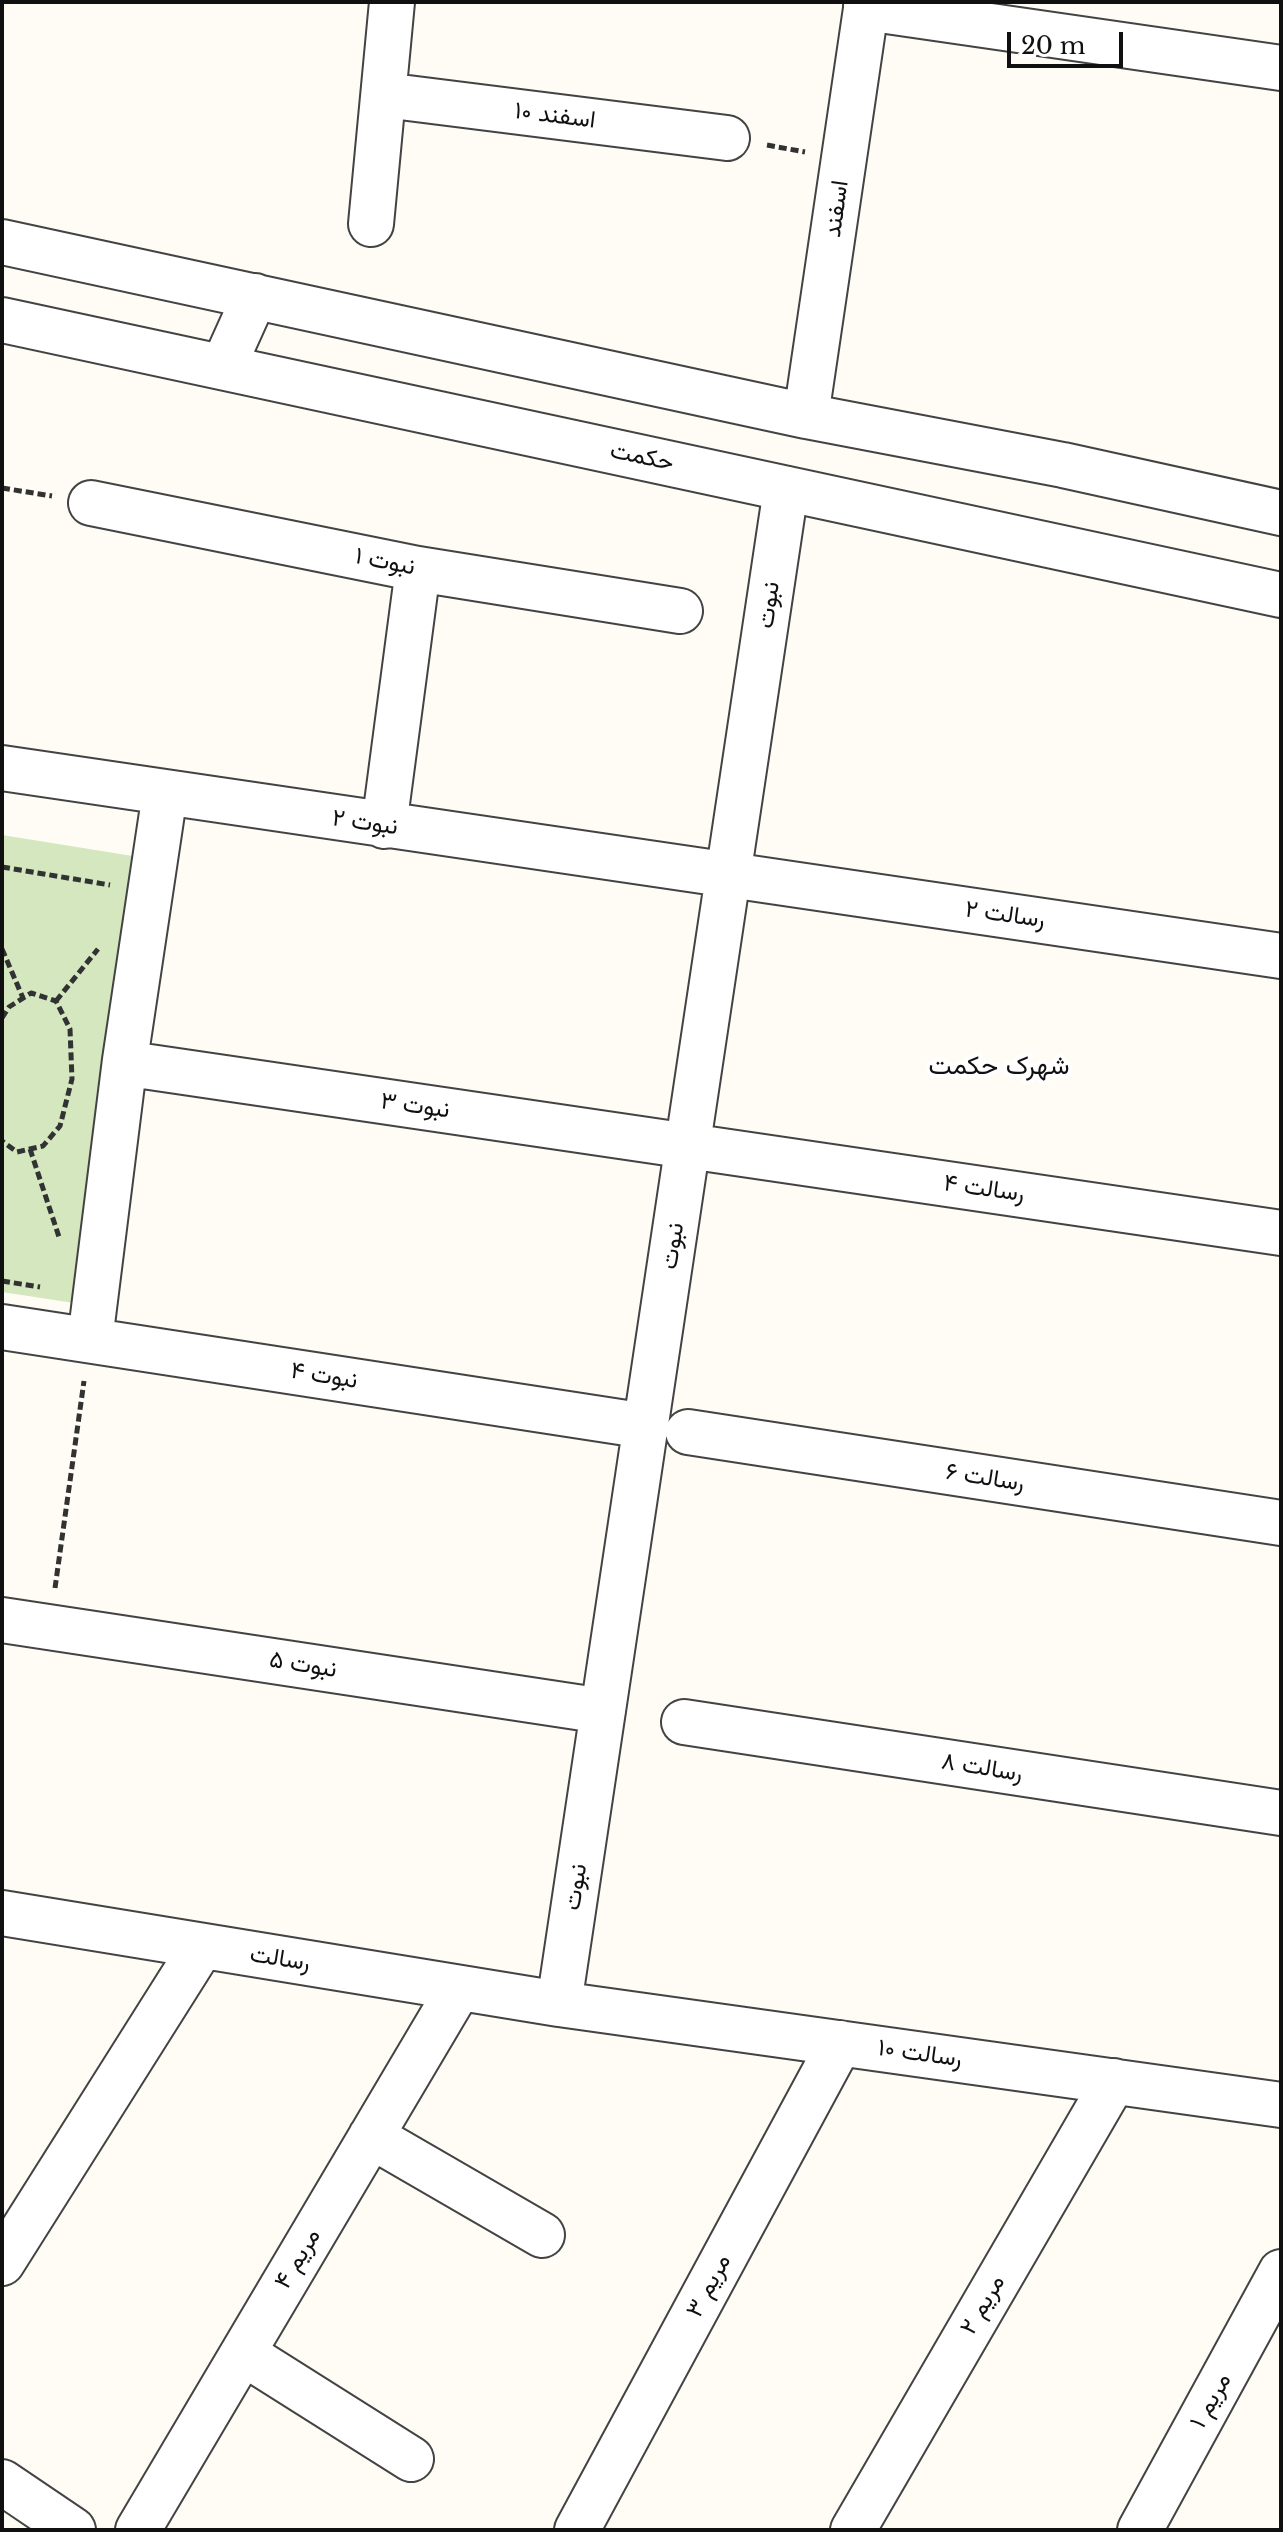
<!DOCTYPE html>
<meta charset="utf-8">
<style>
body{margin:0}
#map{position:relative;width:1283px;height:2532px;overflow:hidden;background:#fefcf4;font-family:"Libre Baskerville",serif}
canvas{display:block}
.frame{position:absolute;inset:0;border:4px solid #101010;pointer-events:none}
.scale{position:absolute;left:1007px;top:32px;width:116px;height:36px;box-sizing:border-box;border:4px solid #101010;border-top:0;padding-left:10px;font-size:24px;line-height:28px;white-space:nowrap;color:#101010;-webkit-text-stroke:6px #fff;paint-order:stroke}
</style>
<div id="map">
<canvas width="1283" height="2532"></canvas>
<div class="frame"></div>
<div class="scale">20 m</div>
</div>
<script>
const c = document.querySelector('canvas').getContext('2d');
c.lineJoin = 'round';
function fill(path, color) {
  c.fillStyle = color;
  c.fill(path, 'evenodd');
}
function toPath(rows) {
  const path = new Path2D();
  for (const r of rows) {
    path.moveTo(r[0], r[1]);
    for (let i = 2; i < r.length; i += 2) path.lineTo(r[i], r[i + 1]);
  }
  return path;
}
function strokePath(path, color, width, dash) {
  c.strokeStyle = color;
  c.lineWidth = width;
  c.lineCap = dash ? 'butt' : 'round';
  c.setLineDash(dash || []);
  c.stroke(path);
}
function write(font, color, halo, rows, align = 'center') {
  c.font = font + ' "Libre Baskerville",Vazirmatn,serif';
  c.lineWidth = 8;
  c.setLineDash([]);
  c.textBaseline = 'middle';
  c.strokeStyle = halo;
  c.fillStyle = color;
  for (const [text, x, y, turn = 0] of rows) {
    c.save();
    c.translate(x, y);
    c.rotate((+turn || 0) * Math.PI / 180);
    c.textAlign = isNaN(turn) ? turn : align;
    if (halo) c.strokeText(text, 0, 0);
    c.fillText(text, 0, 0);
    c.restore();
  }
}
fill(toPath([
 [2,835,145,858,74,1303,2,1292]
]), '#d4e7bf');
const minor = toPath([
 [866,8,1281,68],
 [384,95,727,138],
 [371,224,392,2],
 [91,503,418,569,680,611],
 [2,768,1281,956],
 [384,826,418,569],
 [143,1066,1281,1233],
 [2,1327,646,1426],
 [90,1340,125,1060,165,793],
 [688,1432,1281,1523],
 [2,1620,603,1711],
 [684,1722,1281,1813],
 [2,1913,559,2004,1281,2105],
 [559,2004,786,489],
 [371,2136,542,2235],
 [2,2263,202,1946],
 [243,2353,411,2459],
 [2,2482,73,2530],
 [138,2530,459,1988],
 [577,2530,840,2043],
 [853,2530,1114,2081],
 [1140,2530,1281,2272]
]);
const tertiary = toPath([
 [2,242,806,416,1063,465,1281,513],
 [2,320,1281,595],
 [223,367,255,296],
 [806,416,867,2]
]);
strokePath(minor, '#434343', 48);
strokePath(tertiary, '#434343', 48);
strokePath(toPath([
 [767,145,805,152],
 [2,488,52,496],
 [2,867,110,885],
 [2,949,23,998],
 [56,1001,98,949],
 [2,1018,9,1007,31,993,56,1001,70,1029,72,1079,60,1126,43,1146,17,1152,2,1141],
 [30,1149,60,1240],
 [2,1281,40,1287],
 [55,1588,84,1381]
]), '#323232', 5, [8, 4]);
strokePath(minor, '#fff', 44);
strokePath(tertiary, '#fff', 44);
write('24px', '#101010', '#fff', [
 ["اسفند ۱۰",555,116,7],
 ["اسفند",837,209,-82],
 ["حکمت",642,457,12],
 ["نبوت ۱",385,562,11],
 ["نبوت",769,605,-82],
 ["نبوت ۲",365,823,8],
 ["رسالت ۲",1005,915,8],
 ["نبوت ۳",415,1106,8],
 ["رسالت ۴",984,1189,8],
 ["نبوت",673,1246,-81],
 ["نبوت ۴",324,1376,9],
 ["رسالت ۶",985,1478,9],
 ["نبوت ۵",303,1665,9],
 ["رسالت ۸",982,1768,9],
 ["نبوت",576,1887,-81],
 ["رسالت",280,1959,9],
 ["رسالت ۱۰",920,2054,8],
 ["مریم ۴",298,2259,-59],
 ["مریم ۳",709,2286,-62],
 ["مریم ۲",983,2305,-60],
 ["مریم ۱",1211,2401,-61]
]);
write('26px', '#101010', '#fff', [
 ["شهرک حکمت",999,1067]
]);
</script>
